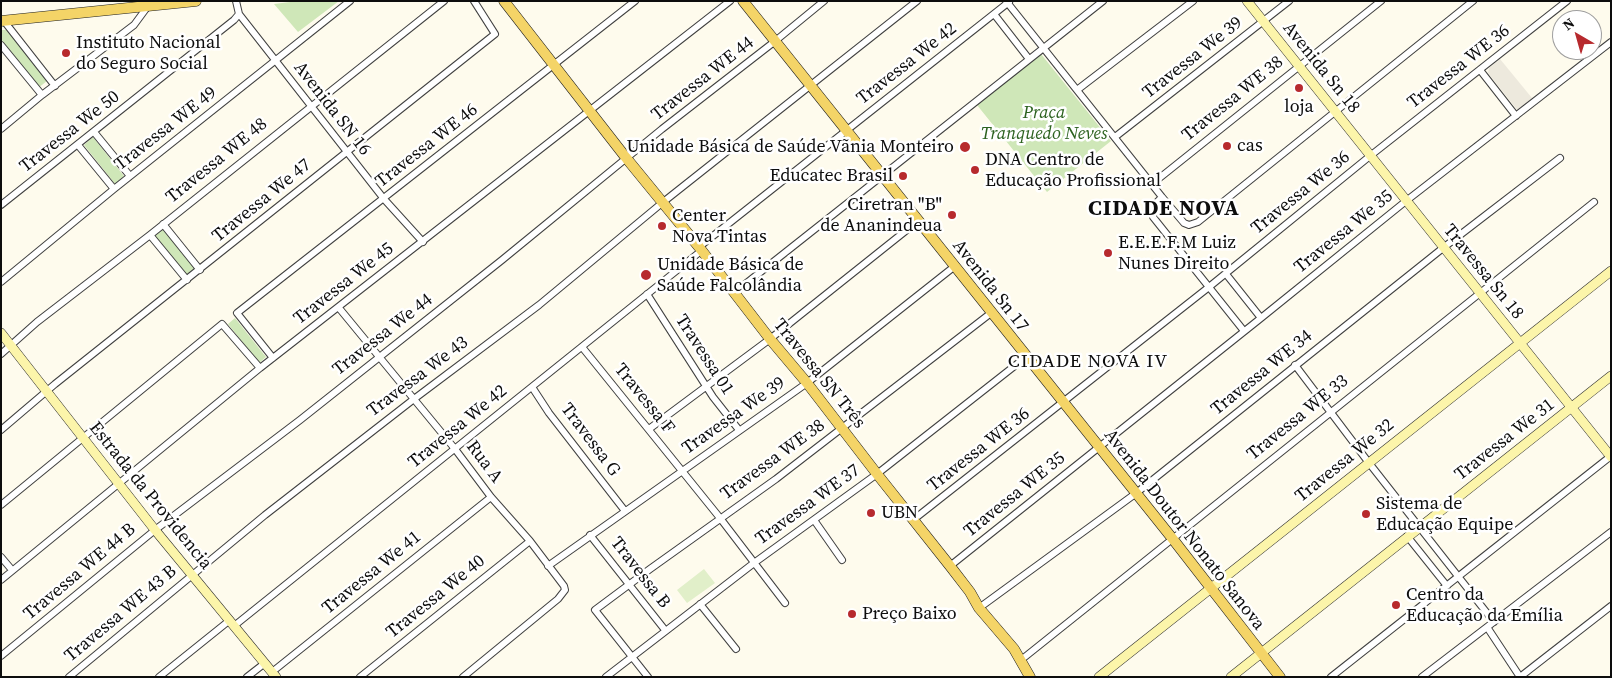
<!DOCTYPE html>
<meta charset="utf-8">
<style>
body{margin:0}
#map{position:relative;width:1612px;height:678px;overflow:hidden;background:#fefbed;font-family:"Source Serif 4",serif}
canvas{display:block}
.frame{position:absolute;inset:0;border:2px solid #0d0d0d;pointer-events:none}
.north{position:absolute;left:1552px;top:10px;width:50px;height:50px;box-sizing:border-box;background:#fff;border:1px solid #9e9e9e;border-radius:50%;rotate:322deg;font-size:14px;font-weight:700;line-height:20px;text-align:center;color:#0d0d0d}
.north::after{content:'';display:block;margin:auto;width:18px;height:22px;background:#b72a2e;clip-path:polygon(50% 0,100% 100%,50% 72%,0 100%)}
</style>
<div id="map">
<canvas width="1612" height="678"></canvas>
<div class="frame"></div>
<div class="north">N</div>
</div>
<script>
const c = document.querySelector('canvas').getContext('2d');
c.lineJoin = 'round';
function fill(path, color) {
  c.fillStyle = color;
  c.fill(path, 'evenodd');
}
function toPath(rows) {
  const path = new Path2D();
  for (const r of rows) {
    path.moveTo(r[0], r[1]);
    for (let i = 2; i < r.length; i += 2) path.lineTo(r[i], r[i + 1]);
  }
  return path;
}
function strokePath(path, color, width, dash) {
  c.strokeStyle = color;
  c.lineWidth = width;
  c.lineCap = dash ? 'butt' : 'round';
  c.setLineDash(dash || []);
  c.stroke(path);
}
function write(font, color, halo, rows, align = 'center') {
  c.font = font + ' "Source Serif 4",serif';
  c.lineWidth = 5;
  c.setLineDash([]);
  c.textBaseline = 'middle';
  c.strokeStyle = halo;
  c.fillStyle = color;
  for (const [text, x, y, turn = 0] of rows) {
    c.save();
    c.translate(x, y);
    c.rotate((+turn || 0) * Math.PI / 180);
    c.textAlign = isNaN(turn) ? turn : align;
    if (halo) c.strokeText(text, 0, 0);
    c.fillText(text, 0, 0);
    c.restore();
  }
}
fill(toPath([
 [298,1,339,1,298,32,274,4],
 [1,30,7,30,47,81,38,88,1,39],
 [1041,54,1111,141,1047,192,977,105],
 [93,137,124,176,115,184,84,145],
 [163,224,200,270,187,280,150,235],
 [235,318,266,357,259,363,228,324]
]), '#cfe7b8');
fill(toPath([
 [704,569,715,583,687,603,677,590]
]), '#e1efc9');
fill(toPath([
 [1500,59,1532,98,1518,111,1488,73,1489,68]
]), '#ede9dd');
const street = toPath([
 [1006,1,1162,197,1184,223,1189,225,1198,222,1473,1],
 [239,14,384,199,423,242],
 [994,14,1029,59],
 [4,21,55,86],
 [1,45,42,95],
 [1480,70,1516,116],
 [1077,90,1193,1],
 [1,129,42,95,134,25,148,6],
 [94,132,130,176],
 [1115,137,1289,1],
 [78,145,114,189],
 [1152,184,1381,1],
 [1162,197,1154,205,1153,217,1244,331],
 [1,205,234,20,239,14,236,1],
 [163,224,200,270],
 [150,235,187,280],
 [699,247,1009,2],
 [1226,274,1261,318],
 [1,282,114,189,350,1],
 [734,293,1103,1],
 [647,294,713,397,739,430],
 [339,308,455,449,491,497,530,541,564,586,565,590,558,599,463,677],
 [582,347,720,518,785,603],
 [1,354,37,322,150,235,444,1],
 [273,358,237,313,635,1],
 [1295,365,1369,463,1494,622],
 [532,387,549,413,625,511],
 [649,429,770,339,918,221],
 [1,430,55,384,495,34,474,1],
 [1,505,222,324,260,368],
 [814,520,842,560],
 [913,520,1209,287,1370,156,1567,1],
 [590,535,665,630],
 [1407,536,1447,586],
 [1,557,12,570],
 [548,566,807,383,955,266],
 [950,566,1261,318,1406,201,1611,42],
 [1,580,260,368,730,1],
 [700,604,736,649],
 [979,608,1135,494,1443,248,1560,158],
 [234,626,701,251],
 [1487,627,1520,677],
 [1,656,155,530,300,420,502,260,662,129,774,42,824,1],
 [1021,660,1594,202],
 [272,672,491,497],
 [69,677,265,515,414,399,539,305,662,203,917,1],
 [159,677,230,620],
 [247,677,265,663],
 [360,677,530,541],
 [606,677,754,563,877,474,1026,357],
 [648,677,595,610,650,569,776,479,991,313],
 [1331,677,1611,456],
 [1422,677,1611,532],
 [1520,677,1611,606]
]);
const secondary = toPath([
 [1247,1,1611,457],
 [1,333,155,530,276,677],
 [1099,677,1611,271],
 [1231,677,1611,376]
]);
const primary = toPath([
 [504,1,627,159,699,247,770,339,807,383,877,474,950,566,970,592,979,608,1014,649,1030,677],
 [743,1,1172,538,1280,677],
 [1,21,196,1]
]);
strokePath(street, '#404040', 8);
strokePath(secondary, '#2f2f2f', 10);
strokePath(primary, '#1e1e1e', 11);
strokePath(street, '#fff', 6);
strokePath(secondary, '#fcf5aa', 9);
strokePath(primary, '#f4d467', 10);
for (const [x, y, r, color] of [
 [66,53,5,"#b72a2e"],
 [1299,88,5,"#b72a2e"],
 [1227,146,5,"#b72a2e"],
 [965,147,6,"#b72a2e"],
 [975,170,5,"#b72a2e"],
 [903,176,5,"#b72a2e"],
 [952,215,5,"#b72a2e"],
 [662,226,5,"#b72a2e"],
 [1108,253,5,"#b72a2e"],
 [646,275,6,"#b72a2e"],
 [871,513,5,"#b72a2e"],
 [1366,514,5,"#b72a2e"],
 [1396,605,5,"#b72a2e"],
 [852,614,5,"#b72a2e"]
]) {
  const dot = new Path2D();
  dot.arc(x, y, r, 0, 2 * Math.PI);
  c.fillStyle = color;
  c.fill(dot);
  strokePath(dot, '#fff', 2);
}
write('18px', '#0d0d0d', '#fff', [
 ["Instituto Nacional",76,43],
 ["do Seguro Social",76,64],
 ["loja",1299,107,"center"],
 ["cas",1237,146],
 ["Unidade Básica de Saúde Vãnia Monteiro",954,147,"right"],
 ["DNA Centro de",985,160],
 ["Educação Profissional",985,181],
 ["Educatec Brasil",893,176,"right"],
 ["Ciretran \"B\"",942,205,"right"],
 ["de Ananindeua",942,226,"right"],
 ["Center",672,216],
 ["Nova Tintas",672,237],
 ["E.E.E.F.M Luiz",1118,243],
 ["Nunes Direito",1118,264],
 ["Unidade Básica de",657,265],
 ["Saúde Falcolândia",657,286],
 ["Sistema de",1376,504],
 ["Educação Equipe",1376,525],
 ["UBN",881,513],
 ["Centro da",1406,595],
 ["Educação da Emília",1406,616],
 ["Preço Baixo",862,614]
], 'left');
write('18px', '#0d0d0d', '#fff', [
 ["Travessa We 39",1193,58,-38],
 ["Travessa We 42",907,64,-38],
 ["Travessa WE 36",1459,67,-38],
 ["Avenida Sn 18",1321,68,51],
 ["Travessa WE 44",703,79,-38],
 ["Travessa WE 38",1233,99,-39],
 ["Avenida SN 16",332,109,52],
 ["Travessa WE 49",166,129,-38],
 ["Travessa We 50",70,132,-38],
 ["Travessa WE 46",427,146,-38],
 ["Travessa WE 48",217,161,-39],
 ["Travessa We 36",1301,193,-39],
 ["Travessa We 47",262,201,-39],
 ["Travessa We 35",1344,232,-39],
 ["Travessa Sn 18",1483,272,51],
 ["Travessa We 45",344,284,-38],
 ["Avenida Sn 17",990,286,52],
 ["Travessa We 44",383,335,-38],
 ["Travessa 01",704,355,57],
 ["Travessa WE 34",1262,373,-39],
 ["Travessa SN Três",819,374,51],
 ["Travessa We 43",418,377,-37],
 ["Travessa F",644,399,51],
 ["Travessa We 39",734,416,-35],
 ["Travessa WE 33",1298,418,-39],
 ["Travessa We 42",458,427,-39],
 ["Travessa G",590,440,53],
 ["Travessa We 31",1505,440,-38],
 ["Travessa WE 36",979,450,-38],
 ["Travessa WE 38",773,460,-36],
 ["Travessa We 32",1345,461,-39],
 ["Rua A",484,462,53],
 ["Travessa WE 35",1015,495,-39],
 ["Estrada da Providencia",150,496,51],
 ["Travessa WE 37",808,505,-36],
 ["Avenida Doutor Nonato Sanova",1184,530,52],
 ["Travessa WE 44 B",80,572,-40],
 ["Travessa We 41",372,573,-39],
 ["Travessa B",640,573,52],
 ["Travessa We 40",436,597,-39],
 ["Travessa WE 43 B",121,614,-40]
]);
write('italic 18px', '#2c621f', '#fff', [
 ["Praça",1044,113],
 ["Tranquedo Neves",1044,134]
]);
c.letterSpacing = '1px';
write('19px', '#0d0d0d', '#fff', [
 ["CIDADE NOVA IV",1088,362]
]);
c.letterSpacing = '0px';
c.letterSpacing = '1px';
write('bold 22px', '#0d0d0d', '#fff', [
 ["CIDADE NOVA",1164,209]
]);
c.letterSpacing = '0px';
</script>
